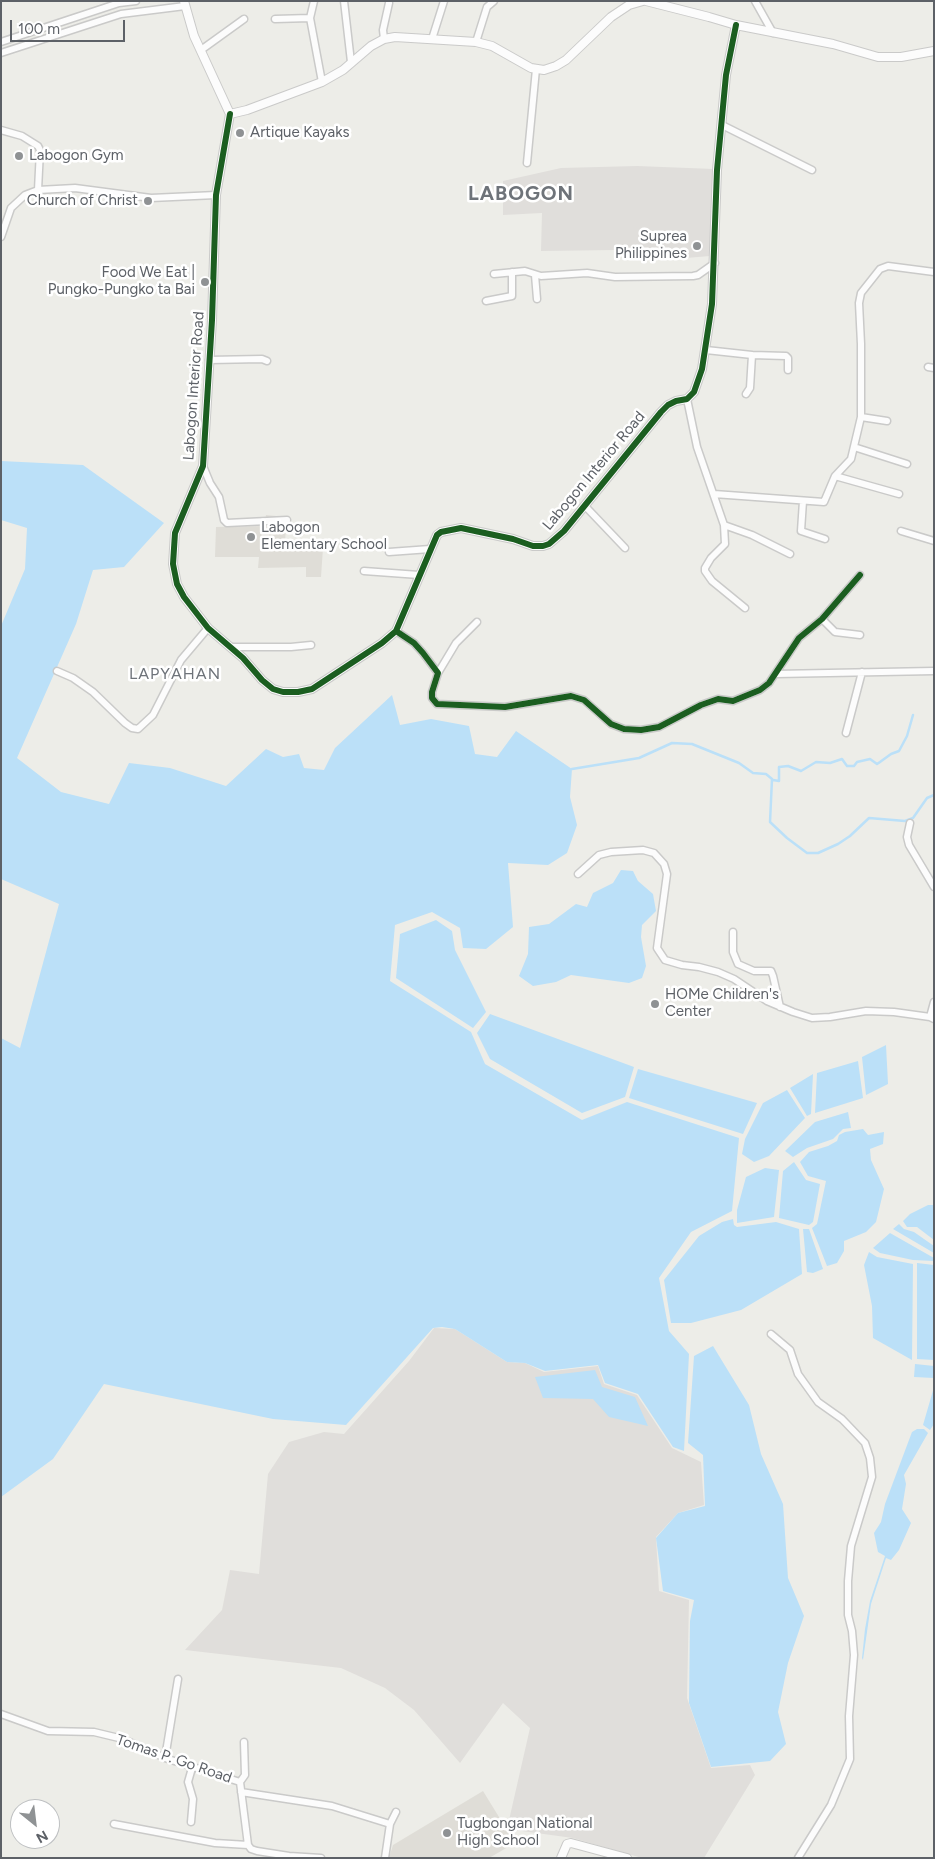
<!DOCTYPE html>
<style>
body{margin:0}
#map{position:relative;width:935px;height:1859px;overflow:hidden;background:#edede8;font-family:Figtree,sans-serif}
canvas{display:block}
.frame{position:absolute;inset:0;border:2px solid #5d6167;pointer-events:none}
.north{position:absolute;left:10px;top:1799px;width:50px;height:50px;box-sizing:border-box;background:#fff;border:1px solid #bec0c2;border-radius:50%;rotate:151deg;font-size:14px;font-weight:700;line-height:20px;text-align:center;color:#5d6167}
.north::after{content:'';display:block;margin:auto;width:18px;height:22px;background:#8f9294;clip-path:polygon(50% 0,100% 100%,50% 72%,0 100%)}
.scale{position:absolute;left:10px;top:20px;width:115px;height:22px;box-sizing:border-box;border:2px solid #5d6167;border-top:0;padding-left:6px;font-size:15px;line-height:18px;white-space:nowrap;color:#5d6167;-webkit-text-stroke:4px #fff;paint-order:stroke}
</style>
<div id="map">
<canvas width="935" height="1859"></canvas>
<div class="frame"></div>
<div class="north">N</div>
<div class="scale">100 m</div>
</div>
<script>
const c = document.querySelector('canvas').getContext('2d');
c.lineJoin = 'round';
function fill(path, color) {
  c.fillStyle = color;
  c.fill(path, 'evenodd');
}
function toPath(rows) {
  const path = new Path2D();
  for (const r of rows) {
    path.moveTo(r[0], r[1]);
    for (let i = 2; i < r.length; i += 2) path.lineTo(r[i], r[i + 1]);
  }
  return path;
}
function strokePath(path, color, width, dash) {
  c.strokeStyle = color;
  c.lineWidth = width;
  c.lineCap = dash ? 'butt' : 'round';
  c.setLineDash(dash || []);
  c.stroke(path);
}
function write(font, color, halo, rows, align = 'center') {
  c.font = font + ' Figtree,sans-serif';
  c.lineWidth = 5;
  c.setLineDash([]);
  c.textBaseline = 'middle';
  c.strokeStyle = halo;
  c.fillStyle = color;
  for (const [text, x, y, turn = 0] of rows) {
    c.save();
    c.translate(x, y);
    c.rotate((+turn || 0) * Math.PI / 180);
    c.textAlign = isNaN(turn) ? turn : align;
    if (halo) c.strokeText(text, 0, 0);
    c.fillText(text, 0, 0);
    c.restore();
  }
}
fill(toPath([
 [637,166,714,169,710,256,686,258,687,249,541,251,542,213,503,215,503,181,561,168],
 [434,1328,455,1329,507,1362,525,1363,544,1372,598,1366,604,1384,637,1395,672,1448,701,1462,704,1505,678,1513,656,1537,659,1591,689,1600,687,1698,711,1768,750,1765,755,1775,704,1858,642,1858,573,1838,507,1829,530,1728,503,1703,460,1763,414,1710,385,1688,341,1668,185,1650,222,1610,230,1570,259,1574,268,1474,289,1442,324,1432,344,1434,409,1361]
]), '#e0dedb');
fill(toPath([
 [266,515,286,517,285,549,323,548,321,577,306,577,306,567,258,568,259,557,215,557,216,527,264,526],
 [483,1791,515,1843,489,1858,389,1858,393,1845]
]), '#dfddd7');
fill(toPath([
 [1,461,83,465,164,523,124,567,93,570,76,624,17,758,61,792,109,804,129,763,170,768,226,786,266,749,283,757,299,754,304,768,324,770,335,748,392,695,400,725,431,719,469,726,475,754,497,757,516,731,572,769,570,797,577,825,567,853,548,865,508,863,513,927,486,949,463,948,460,928,432,912,395,925,390,981,471,1032,485,1064,582,1120,627,1102,739,1138,732,1211,691,1232,659,1278,669,1331,689,1354,684,1451,673,1447,638,1394,605,1383,598,1365,545,1371,525,1363,507,1362,455,1329,442,1327,433,1328,346,1425,273,1419,104,1384,53,1459,1,1497,1,1038,20,1048,59,904,1,879,1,626,25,569,27,528,1,520],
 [621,870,633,871,638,881,653,894,656,911,642,925,641,937,646,966,642,978,629,983,571,975,556,982,533,986,519,976,528,954,529,927,549,924,576,904,587,907,593,893,613,883],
 [436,920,452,931,455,950,486,1012,473,1028,396,978,400,934],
 [490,1014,634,1067,625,1097,582,1113,490,1059,477,1033],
 [886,1045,888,1084,866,1095,862,1057],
 [858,1061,863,1098,815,1113,817,1073],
 [638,1069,757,1103,743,1134,629,1098],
 [813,1074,811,1114,807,1116,790,1088],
 [787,1090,805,1118,769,1156,754,1162,742,1154,745,1139,763,1103],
 [848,1112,851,1128,843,1129,833,1139,807,1148,793,1157,785,1151,815,1122],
 [863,1129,868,1135,884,1132,883,1144,870,1149,871,1160,884,1189,876,1222,866,1232,844,1241,844,1251,837,1263,827,1266,812,1228,817,1224,826,1181,808,1176,800,1162,809,1152,828,1146,837,1141,839,1135,845,1132],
 [794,1162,806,1180,820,1184,813,1222,809,1225,779,1218,783,1171],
 [765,1168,779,1170,774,1217,737,1223,737,1210,746,1177],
 [928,1205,934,1205,934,1240,917,1227,907,1227,903,1221,910,1214],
 [733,1219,734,1225,737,1227,776,1222,799,1229,802,1274,741,1310,691,1323,671,1323,664,1280,699,1236,722,1222],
 [899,1224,904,1229,914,1232,934,1246,934,1253,893,1229],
 [803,1229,809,1229,823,1269,813,1273,807,1272],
 [890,1233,934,1258,934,1261,913,1260,880,1253,873,1248],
 [869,1252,877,1257,913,1264,912,1360,873,1338,872,1306,864,1265],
 [917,1263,934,1265,934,1360,917,1359],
 [713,1346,749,1405,761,1454,783,1504,788,1578,804,1616,788,1663,778,1712,786,1744,770,1761,711,1767,689,1703,690,1621,694,1600,663,1591,656,1538,678,1513,705,1506,703,1455,688,1443,694,1356],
 [915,1364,934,1366,934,1378,914,1377],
 [595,1370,602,1387,635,1397,648,1426,609,1417,593,1399,543,1398,535,1377],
 [934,1387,934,1424,930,1430,923,1425],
 [917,1429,924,1429,928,1433,904,1475,906,1484,902,1509,911,1523,899,1550,891,1560,886,1558,871,1604,863,1660,862,1658,865,1629,870,1601,885,1556,878,1552,874,1533,881,1522,885,1504,912,1432]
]), '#bbe0f8');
strokePath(toPath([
 [572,769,639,758,672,743,692,744,739,763,753,773,766,774,772,779,770,822,787,838,807,853,818,853,838,844,850,836,869,818,905,821,913,818,927,798,934,795],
 [773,780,779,781,779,767,788,766,801,771,816,762,830,763,842,759,847,766,854,766,857,762,870,759,877,764,880,762,891,754,899,751,907,736,913,715]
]), '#bbe0f8', 2.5);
const minor = toPath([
 [314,1,310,18,322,82],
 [344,1,351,62],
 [755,1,773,33],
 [275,19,310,18],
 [384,39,383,30,389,3],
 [432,39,444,1],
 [1,42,119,3,136,1],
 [476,42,487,7,494,1],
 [201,50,244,19],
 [1,53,121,14,185,6],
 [722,125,812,170],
 [1,130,22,136,38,146,40,150,38,190,75,188,151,198,216,195],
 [527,163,536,69],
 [1,237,11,208,25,195,38,190],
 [494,274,525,271,541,276,587,273,615,277,693,276,698,275,715,263],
 [535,275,537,299],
 [486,301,512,296,512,272],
 [706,350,752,355,750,388,746,394],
 [752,355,786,356,788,358,788,370],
 [209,360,262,359,267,361],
 [928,367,934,368],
 [687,399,697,447,724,525,725,544,711,558,705,568,705,571,712,581,745,608],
 [861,417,887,421],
 [854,447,907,464],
 [203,466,210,483,219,497,224,520,227,523,287,520],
 [835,476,899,494],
 [714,494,824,502,835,476,851,459,861,417,861,344,859,303,861,293,880,269,888,266,934,272],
 [803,501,801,531,825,539],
 [585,506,625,548],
 [724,525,752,535,790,554],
 [901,531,934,541],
 [389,552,430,549],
 [364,571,419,575],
 [822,619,835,632,860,635],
 [396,631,414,643,423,653,438,673,432,692,432,698,437,704,505,707,571,696,584,700,611,724,624,729,641,730,659,727,701,705,718,699,733,701,760,690,769,683,799,638,822,619,860,575],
 [230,647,291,647,311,645],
 [57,671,73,678,93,692,125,723,132,728,138,729,153,715,181,660,208,628],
 [438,673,456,643,477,622],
 [776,674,934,671],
 [846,733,862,672],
 [910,823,907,837,909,845,934,887],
 [578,874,599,855,611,852,643,850,654,853,664,864,667,874,657,948,665,960,682,965,699,967,718,972,734,979,767,1001,793,1012,812,1018,830,1017,866,1011,894,1012,930,1017,934,1019],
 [733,932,733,952,738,964,754,971,771,971,773,976,780,1007],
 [930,1017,934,1002],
 [771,1334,790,1350,798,1374,818,1402,842,1419,865,1443,870,1458,872,1477,851,1546,848,1581,848,1615,852,1631,854,1655,849,1716,850,1759,831,1805,798,1858],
 [1,1714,48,1731,94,1732,123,1739,165,1758,240,1782],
 [165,1758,178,1679],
 [240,1782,248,1845,251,1849,257,1851,289,1856,321,1858],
 [240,1782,245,1775,244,1742],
 [241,1792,332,1806,390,1824],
 [191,1822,193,1799,188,1782,192,1768],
 [114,1824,215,1843,248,1845],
 [385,1858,390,1824,396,1812]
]);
const tertiary = toPath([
 [184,1,194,36,230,114],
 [646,1,709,17,736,25,833,44,878,57,901,57,934,51],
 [230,114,216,195,212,320,203,466,175,533,173,564,177,584,184,597,208,628,243,658,262,680,273,689,283,692,298,692,312,689,382,643,396,631,437,535,441,532,461,528,513,539,533,546,543,546,549,544,564,531,661,412,668,405,676,401,687,399,694,392,702,369,712,304,717,170,726,75,736,25],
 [230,114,247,110,322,82,343,70,371,46,384,39,395,37,476,42,492,46,531,68,544,70,556,66,566,60,611,17,629,5,643,1],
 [561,1858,567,1844,571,1843,627,1858]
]);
strokePath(minor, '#cacac9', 9);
strokePath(tertiary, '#cacac9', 10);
strokePath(minor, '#fcfcfc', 6);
strokePath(tertiary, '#fcfcfc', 8);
strokePath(toPath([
 [230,114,216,195,212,320,203,466,175,533,173,564,177,584,184,597,208,628,243,658,262,680,273,689,283,692,298,692,312,689,382,643,396,631,437,535,441,532,461,528,513,539,533,546,543,546,549,544,564,531,661,412,668,405,676,401,687,399,694,392,702,369,712,304,717,170,726,75,736,25],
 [396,631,414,643,423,653,438,673,432,692,432,698,437,704,505,707,571,696,584,700,611,724,624,729,641,730,659,727,701,705,718,699,733,701,760,690,769,683,799,638,822,619,860,575]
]), '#1b5e20', 6);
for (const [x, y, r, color] of [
 [240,133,5,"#8f9294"],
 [19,156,5,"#8f9294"],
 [148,201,5,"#8f9294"],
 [697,246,5,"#8f9294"],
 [205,282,5,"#8f9294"],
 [251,537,5,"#8f9294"],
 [655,1004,5,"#8f9294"],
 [447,1833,5,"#8f9294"]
]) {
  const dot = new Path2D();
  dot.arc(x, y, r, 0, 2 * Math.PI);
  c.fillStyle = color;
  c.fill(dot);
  strokePath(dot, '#fff', 2);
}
write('15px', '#5d6167', '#fff', [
 ["Artique Kayaks",250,133],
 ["Labogon Gym",29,156],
 ["Church of Christ",138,201,"right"],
 ["Suprea",687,237,"right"],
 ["Philippines",687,254,"right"],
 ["Food We Eat |",195,273,"right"],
 ["Pungko-Pungko ta Bai",195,290,"right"],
 ["Labogon",261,528],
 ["Elementary School",261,545],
 ["HOMe Children's",665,995],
 ["Center",665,1012],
 ["Tugbongan National",457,1824],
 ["High School",457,1841]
], 'left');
write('15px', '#5d6167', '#fff', [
 ["Labogon Interior Road",194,386,-86],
 ["Labogon Interior Road",594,471,-50],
 ["Tomas P. Go Road",174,1759,19]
]);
c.letterSpacing = '1px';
write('16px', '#6e7379', '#fff', [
 ["LAPYAHAN",175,674]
]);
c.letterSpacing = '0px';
c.letterSpacing = '1px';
write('bold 20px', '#6e7379', '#fff', [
 ["LABOGON",521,194]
]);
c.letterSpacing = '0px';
</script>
